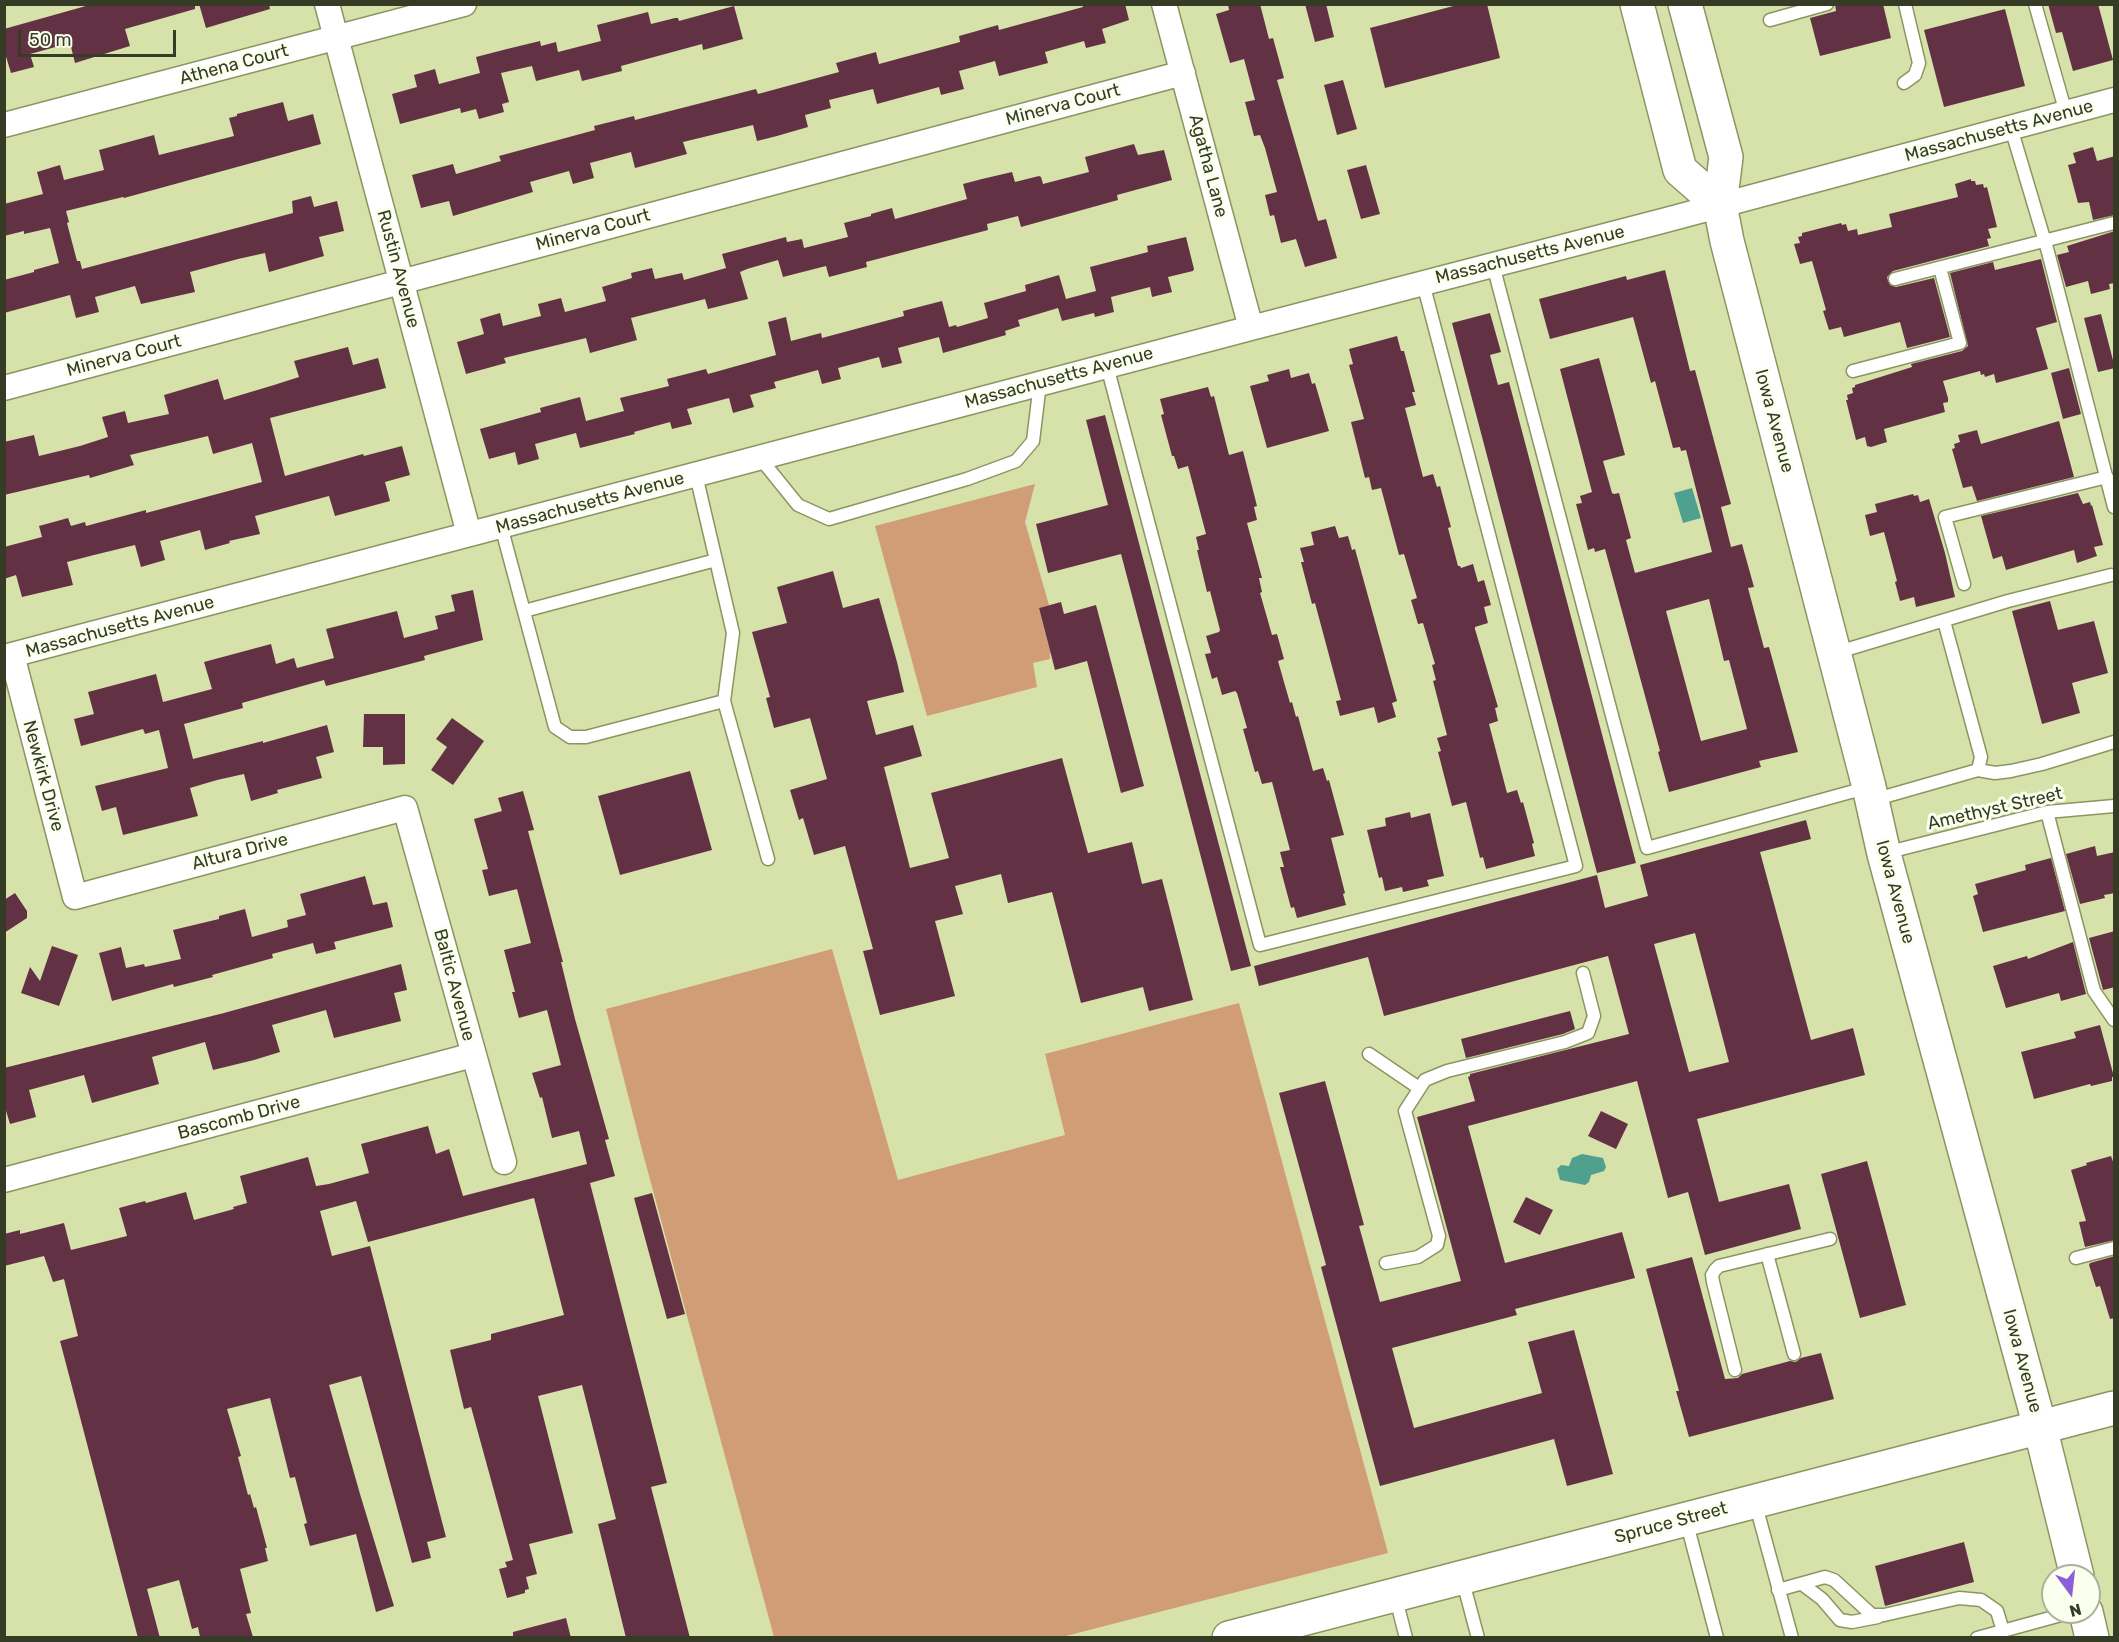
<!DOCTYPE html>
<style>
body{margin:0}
#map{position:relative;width:2119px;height:1642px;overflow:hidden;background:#d7e2ab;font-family:Rubik,sans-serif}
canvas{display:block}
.frame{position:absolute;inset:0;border:6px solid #363b25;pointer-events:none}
.north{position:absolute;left:2041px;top:1564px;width:60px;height:60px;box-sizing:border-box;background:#fbffee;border:2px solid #acb19e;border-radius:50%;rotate:165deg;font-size:16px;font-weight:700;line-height:24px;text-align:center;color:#363b25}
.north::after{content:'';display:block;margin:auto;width:21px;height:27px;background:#8c5fd9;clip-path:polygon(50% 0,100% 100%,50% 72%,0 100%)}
.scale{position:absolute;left:18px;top:30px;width:158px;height:27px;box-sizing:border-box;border:3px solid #363b25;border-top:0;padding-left:8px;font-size:18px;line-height:21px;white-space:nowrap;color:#363b25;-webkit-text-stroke:4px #fbffee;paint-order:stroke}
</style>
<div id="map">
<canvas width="2119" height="1642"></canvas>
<div class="frame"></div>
<div class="north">N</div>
<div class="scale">50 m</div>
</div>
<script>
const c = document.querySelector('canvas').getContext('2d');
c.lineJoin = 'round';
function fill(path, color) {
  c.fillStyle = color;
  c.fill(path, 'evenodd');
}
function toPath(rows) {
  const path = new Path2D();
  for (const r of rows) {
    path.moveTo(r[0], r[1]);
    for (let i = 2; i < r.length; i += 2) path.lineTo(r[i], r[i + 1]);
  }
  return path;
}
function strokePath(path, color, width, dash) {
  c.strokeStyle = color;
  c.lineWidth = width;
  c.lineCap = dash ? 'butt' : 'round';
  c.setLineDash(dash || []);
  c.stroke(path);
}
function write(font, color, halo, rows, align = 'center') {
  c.font = font + ' Rubik,sans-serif';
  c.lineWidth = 6;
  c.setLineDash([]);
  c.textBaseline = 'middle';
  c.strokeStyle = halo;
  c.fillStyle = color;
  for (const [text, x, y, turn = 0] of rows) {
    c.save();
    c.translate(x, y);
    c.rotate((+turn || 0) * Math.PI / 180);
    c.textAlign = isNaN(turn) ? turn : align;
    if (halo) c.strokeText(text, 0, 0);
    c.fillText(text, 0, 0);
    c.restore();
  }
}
fill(toPath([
 [1035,484,1025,522,1049,605,1039,608,1050,651,1050,659,1033,663,1037,687,927,716,875,526],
 [832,949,898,1180,1065,1135,1045,1054,1239,1003,1388,1553,1062,1637,774,1637,642,1150,606,1009]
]), '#d19d76');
fill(toPath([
 [1692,488,1701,518,1683,523,1674,493],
 [1582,1154,1603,1158,1606,1167,1604,1171,1591,1175,1589,1182,1585,1185,1560,1180,1557,1169,1561,1165,1569,1166,1572,1158]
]), '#50a08f');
fill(toPath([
 [93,4,195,4,195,9,125,29,130,46,75,63,70,43,30,54,34,67,11,73,4,50,4,29],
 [199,4,269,4,270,9,206,28],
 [1082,4,1125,4,1129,20,1102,29,1106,43,1086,48,1084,41,1045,52,1048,63,999,76,995,61,959,71,964,89,941,95,939,87,877,104,873,89,829,100,831,108,805,115,808,127,777,136,757,141,753,125,683,142,687,154,635,168,631,152,590,163,594,178,573,184,569,171,530,182,533,192,453,216,449,201,421,208,412,175,453,164,456,174,501,161,499,156,595,130,594,126,634,116,635,120,756,89,758,94,839,72,836,63,876,52,879,64,960,42,959,36,998,25,999,30,1083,7],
 [1228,4,1260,4,1269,39,1273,38,1284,78,1277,80,1318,221,1326,219,1337,258,1305,267,1296,239,1281,243,1274,215,1270,216,1265,195,1277,192,1265,148,1260,135,1254,136,1245,102,1255,100,1244,59,1230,63,1216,14,1229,10],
 [1305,4,1326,4,1334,37,1315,42],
 [1461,4,1487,4,1500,58,1385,88,1370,28],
 [1835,4,1883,4,1891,38,1820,56,1810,18,1836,11],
 [2048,4,2098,4,2113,60,2073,71,2062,32,2056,33],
 [734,6,743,39,703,50,702,44,621,66,622,71,582,81,579,70,536,81,532,66,501,73,509,102,502,104,504,112,479,119,476,109,461,113,460,108,400,124,392,94,417,87,414,75,435,69,439,84,480,73,476,57,507,49,540,41,541,46,556,42,558,52,601,41,597,25,648,12,651,24,675,18,678,18,679,21],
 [2005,9,2025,86,1944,107,1924,30],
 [1343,80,1357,129,1337,135,1324,85],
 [283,102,288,121,313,114,321,144,124,198,123,197,66,211,69,222,67,223,77,261,80,261,82,269,293,213,292,201,311,196,314,207,337,201,344,231,319,237,324,256,269,272,265,253,238,259,190,272,195,292,141,304,135,286,95,297,99,312,76,318,70,295,4,313,4,280,34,272,34,270,59,263,50,228,24,234,24,231,4,236,4,204,43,194,37,172,60,165,64,180,104,170,99,150,154,135,159,155,234,136,229,118,237,116,237,114],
 [1134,144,1138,155,1164,150,1172,180,1117,195,1118,200,1021,227,1018,216,987,224,988,230,866,262,867,267,829,277,826,266,783,277,778,260,747,269,740,272,748,299,708,309,705,299,631,318,637,340,590,353,586,338,504,358,506,363,466,374,457,342,484,334,480,319,500,313,503,326,541,316,538,304,561,298,565,312,606,301,602,287,632,278,631,273,652,268,655,279,682,273,684,280,726,268,722,254,786,237,787,242,802,239,804,248,848,237,844,223,871,216,871,214,892,208,895,219,967,199,963,184,982,179,1012,172,1015,182,1039,176,1041,177,1043,184,1089,172,1085,157],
 [2093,147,2097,161,2115,156,2115,215,2093,220,2089,202,2078,203,2068,165,2076,163,2073,153],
 [1366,165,1380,214,1361,219,1347,170],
 [1971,179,1971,181,1975,181,1976,185,1983,184,1984,188,1987,187,1997,227,1988,229,1991,238,1987,239,1989,246,1893,271,1887,277,1890,285,1896,287,1934,278,1950,337,1907,348,1900,322,1844,337,1841,327,1829,330,1823,311,1826,310,1812,261,1800,264,1794,244,1800,243,1798,237,1802,236,1802,233,1841,223,1842,225,1846,224,1848,231,1857,229,1858,235,1892,227,1889,214,1958,197,1955,184],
 [2115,231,2115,283,2109,284,2110,289,2091,294,2088,281,2066,287,2057,255,2069,252,2067,246],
 [1186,237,1194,269,1193,271,1168,277,1172,292,1152,297,1150,287,1111,297,1114,312,1095,317,1094,313,1062,321,1058,308,1018,320,1020,326,1005,331,1006,335,943,353,939,337,898,348,902,363,882,368,879,357,838,368,841,379,822,384,818,370,774,382,776,388,750,395,754,407,733,413,729,398,687,409,692,424,672,429,670,422,634,432,635,434,580,448,576,433,535,444,539,459,518,465,515,452,489,459,480,429,541,412,540,408,580,397,586,421,624,411,620,398,669,386,667,379,706,369,708,374,776,355,768,322,786,317,791,341,821,333,822,338,904,316,903,311,942,301,949,327,956,325,957,327,988,318,984,303,1026,291,1025,285,1059,275,1066,299,1096,291,1090,267,1148,252,1147,246],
 [2041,259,2057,322,2036,328,2048,369,1996,383,1994,374,1985,377,1984,374,1981,375,1980,371,1943,381,1948,398,1948,402,1943,403,1945,412,1884,429,1887,442,1871,447,1867,446,1865,437,1856,440,1846,400,1848,400,1847,395,1853,393,1852,388,1855,387,1855,385,1912,367,1911,364,1962,351,1968,346,1950,273,1993,262,1995,270],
 [1665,270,1690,371,1695,370,1731,504,1721,507,1731,547,1742,544,1754,587,1748,588,1764,648,1769,647,1798,752,1759,761,1761,767,1669,792,1658,752,1660,751,1605,549,1595,552,1594,548,1588,550,1576,504,1582,503,1580,496,1592,492,1560,369,1599,358,1625,455,1603,461,1612,493,1614,494,1619,493,1631,538,1626,540,1635,573,1712,552,1686,450,1681,451,1680,447,1673,448,1655,381,1651,383,1633,317,1550,339,1539,299,1626,276,1627,280],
 [1709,599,1724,661,1729,660,1747,729,1701,741,1666,611],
 [1490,313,1501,352,1490,355,1498,385,1509,382,1636,863,1597,873,1452,323],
 [2101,314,2115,368,2098,372,2084,318],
 [1397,336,1401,351,1404,351,1415,392,1412,392,1416,405,1405,408,1423,477,1433,474,1437,487,1440,486,1451,527,1448,528,1458,566,1460,566,1461,568,1473,564,1478,582,1484,580,1491,605,1484,607,1488,623,1475,627,1475,629,1498,707,1495,708,1498,721,1489,724,1507,793,1517,790,1521,803,1523,802,1534,843,1532,844,1535,856,1486,869,1483,857,1480,858,1466,802,1452,806,1438,752,1441,751,1437,738,1447,735,1433,681,1436,680,1432,665,1435,664,1423,623,1418,624,1411,600,1417,598,1404,554,1399,555,1381,488,1372,490,1369,477,1365,478,1351,422,1364,419,1349,365,1353,364,1349,349],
 [348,347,353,365,378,358,386,388,270,418,285,476,363,454,364,456,402,446,410,475,385,482,390,501,335,516,329,496,255,516,260,534,229,541,230,543,205,550,200,530,160,541,165,560,141,567,135,545,94,555,67,562,73,585,22,597,16,575,4,579,4,547,42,537,39,526,68,518,71,526,85,522,86,526,146,510,146,513,262,482,252,443,213,454,208,436,130,455,134,465,90,478,89,475,4,495,4,442,34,435,39,456,80,446,108,437,102,417,125,411,128,423,169,414,164,395,218,379,224,400,274,385,299,377,294,361],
 [2069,368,2081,414,2063,419,2051,373],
 [1289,369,1291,378,1309,373,1312,384,1315,383,1329,431,1267,448,1250,386,1269,381,1267,375],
 [1208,387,1211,397,1214,396,1229,455,1243,451,1257,506,1254,507,1257,520,1247,523,1262,578,1259,578,1262,592,1260,593,1272,635,1277,634,1284,659,1278,661,1290,703,1292,702,1296,717,1298,716,1313,771,1323,768,1327,781,1329,780,1344,835,1331,838,1345,893,1343,894,1346,905,1297,918,1294,907,1291,908,1280,867,1284,867,1280,852,1290,850,1272,782,1262,784,1258,771,1255,772,1243,729,1247,728,1237,693,1235,691,1222,695,1217,677,1212,679,1205,654,1211,653,1206,636,1219,632,1220,630,1210,591,1207,592,1197,550,1199,550,1196,537,1206,534,1188,466,1178,469,1174,456,1172,456,1161,415,1164,414,1160,399],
 [1105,415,1251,966,1231,971,1121,554,1048,573,1036,524,1108,505,1086,420],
 [2059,421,2074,477,1977,501,1972,486,1963,488,1952,449,1955,448,1954,444,1960,442,1958,435,1977,430,1981,444],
 [2078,493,2083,504,2090,502,2091,506,2092,505,2103,545,2094,547,2097,556,2077,563,2074,550,2006,570,2002,556,1993,559,1981,516],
 [1913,494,1914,496,1918,495,1920,502,1929,499,1945,553,1955,597,1916,607,1914,597,1900,601,1895,582,1897,581,1884,532,1870,536,1865,515,1877,512,1875,504],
 [1335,526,1339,538,1348,536,1352,550,1355,549,1397,701,1392,703,1396,717,1378,723,1374,707,1340,716,1336,701,1341,700,1315,603,1312,604,1301,562,1304,562,1300,548,1314,545,1311,532],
 [833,571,843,608,879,598,897,662,904,692,867,701,876,735,913,725,922,756,884,767,910,868,949,858,931,793,1062,758,1088,853,1132,842,1142,884,1162,879,1193,1000,1149,1011,1143,987,1081,1003,1052,892,1008,903,1001,874,955,886,963,914,935,921,955,996,880,1015,863,951,873,949,845,846,814,855,803,818,799,820,790,790,827,779,810,718,774,728,766,698,770,697,752,632,787,623,777,587],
 [473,590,483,640,424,656,425,660,326,686,324,680,242,703,243,708,184,724,193,759,263,741,263,743,327,725,334,752,316,757,322,778,277,790,278,793,251,801,244,774,217,780,190,788,198,816,123,835,116,807,102,811,95,786,168,768,159,730,145,734,143,729,81,746,74,719,94,714,88,692,156,674,163,702,212,689,204,662,271,644,276,664,294,658,297,668,334,658,326,629,397,611,404,638,438,629,435,616,455,611,451,595],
 [2050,601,2058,630,2094,621,2108,673,2072,683,2080,713,2042,724,2012,611],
 [1061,602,1064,614,1096,605,1144,786,1121,793,1087,661,1055,670,1039,608],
 [364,714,405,714,405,764,383,765,383,747,363,747],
 [452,718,484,741,453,785,431,770,447,747,436,739],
 [690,771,712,850,620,875,598,796],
 [523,791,534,830,528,831,563,962,561,962,575,1019,609,1139,605,1140,615,1176,590,1183,667,1483,651,1487,690,1638,626,1638,598,1524,616,1519,582,1385,538,1396,573,1533,529,1544,537,1574,526,1577,529,1589,525,1590,525,1593,507,1598,499,1569,507,1567,505,1562,513,1560,471,1407,464,1409,450,1350,491,1340,491,1334,564,1315,534,1198,368,1242,356,1201,320,1211,332,1256,370,1246,446,1537,427,1542,431,1558,412,1563,361,1376,329,1385,360,1494,394,1606,376,1612,356,1534,310,1546,304,1524,307,1523,295,1477,290,1478,270,1398,227,1409,241,1456,238,1457,248,1495,250,1494,254,1508,256,1507,267,1548,265,1548,268,1561,240,1569,251,1613,246,1614,253,1637,200,1637,198,1627,192,1629,179,1580,147,1589,160,1638,138,1638,60,1341,78,1336,64,1279,53,1282,44,1256,4,1266,4,1234,20,1230,20,1234,64,1223,71,1250,127,1236,119,1208,145,1201,146,1203,186,1192,194,1220,234,1209,233,1207,247,1203,240,1176,308,1157,316,1186,329,1184,369,1173,361,1144,428,1126,436,1154,449,1149,463,1196,587,1164,579,1131,552,1138,542,1097,540,1098,532,1073,561,1065,547,1010,519,1018,512,992,515,992,504,950,531,943,517,889,489,896,482,870,488,869,474,819,502,811,498,798],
 [1410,812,1411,818,1430,813,1444,876,1427,880,1429,886,1403,892,1402,887,1385,891,1382,877,1379,878,1367,830,1386,826,1385,818],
 [1806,820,1811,839,1760,852,1811,1040,1853,1028,1865,1075,1697,1119,1719,1202,1789,1184,1801,1229,1705,1255,1688,1192,1668,1198,1637,1081,1468,1126,1505,1263,1622,1232,1635,1278,1515,1309,1517,1315,1392,1348,1414,1428,1542,1393,1528,1342,1574,1330,1613,1474,1567,1486,1554,1439,1380,1486,1321,1267,1326,1265,1279,1093,1325,1081,1364,1225,1359,1226,1380,1302,1461,1281,1417,1117,1475,1101,1468,1077,1470,1076,1470,1074,1629,1034,1608,956,1384,1016,1368,957,1259,986,1254,966,1597,875,1605,908,1648,896,1640,865],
 [1695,933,1729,1062,1689,1072,1654,944],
 [2095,846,2097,856,2115,852,2115,893,2104,895,2105,898,2080,904,2066,854],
 [2051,858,2065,911,1983,932,1973,896,1978,894,1975,884,2026,870,2025,865],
 [365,876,373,905,387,902,393,927,334,942,336,949,316,954,313,943,272,954,273,958,212,975,213,977,174,987,173,984,112,1001,99,953,121,947,126,968,144,964,145,967,181,959,173,930,219,919,219,916,245,909,252,937,288,927,287,920,306,915,300,894],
 [15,893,27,911,27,918,4,933,4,900],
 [2115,931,2115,987,2103,990,2089,938],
 [2073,942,2086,994,2061,1001,2059,993,2006,1008,1993,966,2027,956,2028,959],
 [52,946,78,955,59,1006,21,993,30,967,40,981],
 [401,964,407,990,394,993,401,1021,334,1038,326,1010,272,1025,280,1052,254,1060,213,1070,205,1042,152,1057,159,1084,92,1103,84,1075,29,1090,36,1117,10,1124,4,1104,4,1068,224,1013],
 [1570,1011,1575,1029,1563,1034,1466,1058,1461,1039],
 [2100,1025,2114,1077,2112,1077,2112,1081,2091,1086,2090,1084,2034,1099,2021,1052,2076,1038,2074,1032],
 [1601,1111,1628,1124,1616,1149,1588,1136],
 [2111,1156,2115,1167,2115,1240,2085,1247,2079,1222,2086,1221,2071,1170,2087,1165,2086,1163],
 [1867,1161,1906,1305,1860,1318,1821,1174],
 [652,1193,685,1314,667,1319,634,1198],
 [1526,1197,1553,1210,1540,1235,1513,1222],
 [2115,1256,2115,1318,2110,1319,2100,1286,2096,1287,2089,1265,2090,1263],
 [1692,1257,1725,1379,1738,1378,1742,1374,1790,1361,1796,1362,1801,1358,1821,1353,1834,1399,1689,1437,1676,1391,1679,1391,1646,1269],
 [1964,1542,1974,1582,1885,1606,1875,1566],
 [566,1618,571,1638,513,1638,513,1632]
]), '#623244');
const lane = toPath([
 [2035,4,2066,113],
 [1770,20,1827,4],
 [1904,83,1915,75,1919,63,1905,4],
 [2011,128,2048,252,2114,507],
 [1493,265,1647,848,1869,787],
 [1895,279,2114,223],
 [1107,366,1260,945,1576,866,1423,283],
 [1853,371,1960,343,1940,268],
 [760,458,798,505,829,519,967,479,1016,461,1033,441,1040,383],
 [696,475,733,633,724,701,768,859],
 [501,526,555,727,570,737,586,737,724,701],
 [1964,584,1945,517,2107,477],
 [524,611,716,560],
 [1835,653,2008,601,2111,575],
 [1978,770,1995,773,2011,771,2042,764,2114,742],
 [1873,800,1978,770,1981,757,1944,621],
 [2047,812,2094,991,2114,1020],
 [1885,853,2047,812,2114,806],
 [1369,1054,1419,1088],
 [1767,1254,1794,1354],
 [2076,1258,2114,1248],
 [1386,1263,1418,1257,1437,1245,1439,1236,1405,1111,1425,1080,1447,1071,1565,1042,1588,1033,1594,1016,1583,973],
 [1735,1370,1713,1282,1712,1275,1715,1270,1719,1266,1830,1239],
 [1755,1502,1792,1638],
 [1686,1520,1717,1638],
 [1462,1578,1478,1638],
 [1802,1584,1822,1599,1840,1620,1852,1622,1878,1617],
 [1778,1590,1825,1577,1834,1580,1872,1615,1884,1615,1959,1598,1981,1600,1997,1611,2003,1631],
 [1395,1595,1406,1638],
 [1977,1638,2072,1612]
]);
const street = toPath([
 [327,4,469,534],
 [1164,4,1251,328],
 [4,125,464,4],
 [4,388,1183,73],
 [12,655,75,897,405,808,504,1162],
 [4,657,1251,328,1666,220,2114,100],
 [4,1180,473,1055]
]);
const secondary = toPath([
 [1229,1638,2114,1408]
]);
const primary = toPath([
 [1637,4,1680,170,1720,205],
 [1685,4,1726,157,1720,205,1727,241,1869,787,1884,854,2040,1427,2077,1576],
 [2086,1612,2092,1638]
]);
strokePath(lane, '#8b9561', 15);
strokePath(street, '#8b9561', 27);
strokePath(secondary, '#8b9561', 36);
strokePath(primary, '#8b9561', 36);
strokePath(lane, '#fff', 12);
strokePath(street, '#fff', 24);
strokePath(secondary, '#fff', 33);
strokePath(primary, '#fff', 33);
write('18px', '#363b25', '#fbffee', [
 ["Athena Court",234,65,-15],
 ["Minerva Court",1063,105,-15],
 ["Massachusetts Avenue",1999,131,-15],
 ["Agatha Lane",1208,166,75],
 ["Minerva Court",593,230,-15],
 ["Massachusetts Avenue",1530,255,-14],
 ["Rustin Avenue",398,269,75],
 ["Minerva Court",124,356,-15],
 ["Massachusetts Avenue",1059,378,-15],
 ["Iowa Avenue",1774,421,75],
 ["Massachusetts Avenue",590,503,-15],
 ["Massachusetts Avenue",120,627,-15],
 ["Newkirk Drive",43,776,75],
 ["Amethyst Street",1995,809,-13],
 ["Altura Drive",240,852,-15],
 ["Iowa Avenue",1895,892,75],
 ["Baltic Avenue",454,985,75],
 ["Bascomb Drive",239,1118,-15],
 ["Iowa Avenue",2022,1361,75],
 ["Spruce Street",1671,1523,-15]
]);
</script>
